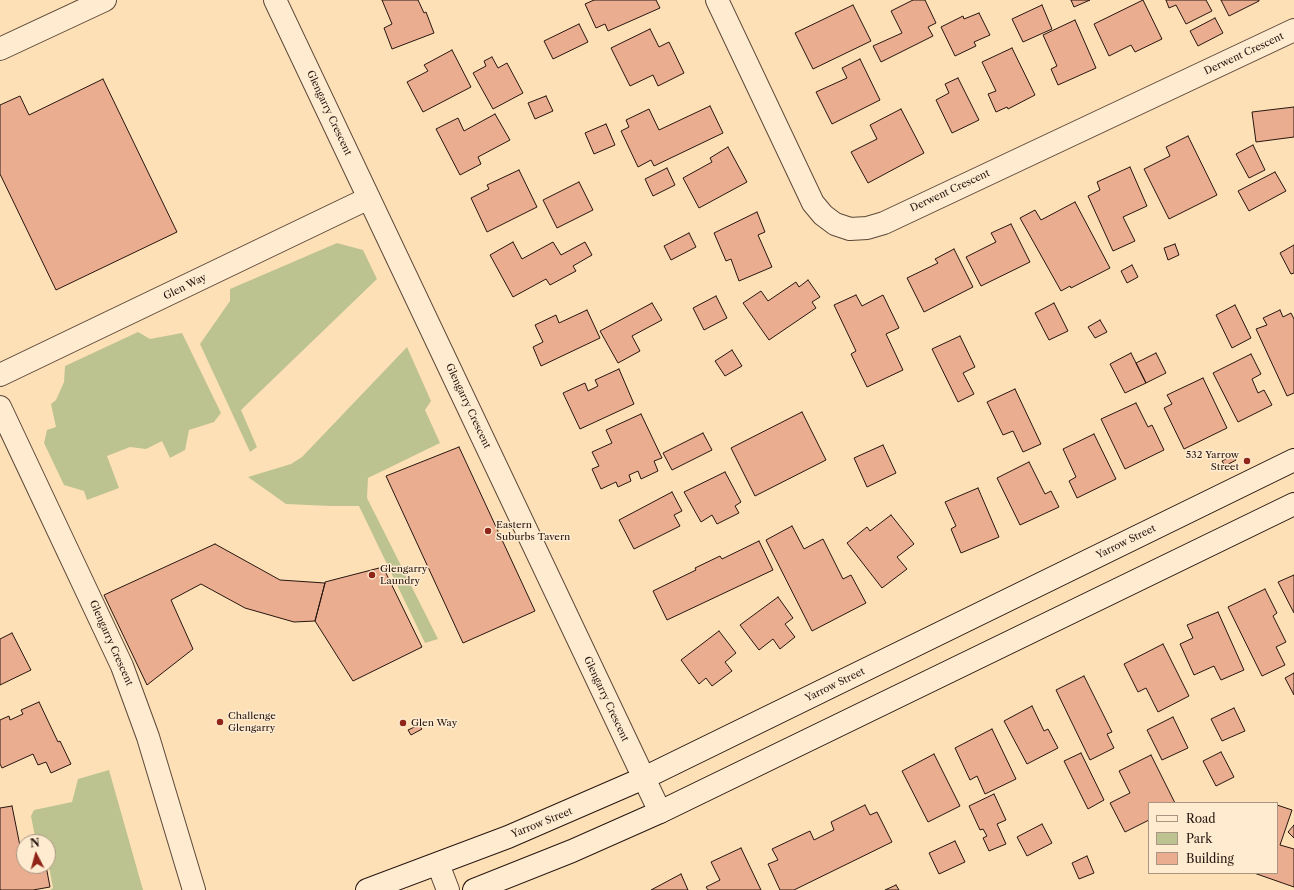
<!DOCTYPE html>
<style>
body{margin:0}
#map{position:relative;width:1294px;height:890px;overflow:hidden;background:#fee0b6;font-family:"Libre Caslon Text",serif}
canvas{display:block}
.legend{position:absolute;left:1148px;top:802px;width:130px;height:72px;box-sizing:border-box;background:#feebd0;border:1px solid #a89683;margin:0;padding:5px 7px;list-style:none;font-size:12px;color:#261610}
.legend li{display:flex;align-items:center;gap:8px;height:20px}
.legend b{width:20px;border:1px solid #a89683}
.north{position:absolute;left:16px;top:834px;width:40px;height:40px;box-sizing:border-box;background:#feebd0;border:1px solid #a89683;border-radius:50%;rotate:354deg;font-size:11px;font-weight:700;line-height:16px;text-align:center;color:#261610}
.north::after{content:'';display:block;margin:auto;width:14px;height:18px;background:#8f2418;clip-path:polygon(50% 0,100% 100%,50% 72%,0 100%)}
</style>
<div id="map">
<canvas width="1294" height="890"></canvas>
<ul class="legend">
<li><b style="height:5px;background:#feebd0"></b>Road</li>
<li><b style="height:11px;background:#bdc390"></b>Park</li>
<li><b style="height:11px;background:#ebad8f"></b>Building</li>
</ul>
<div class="north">N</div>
</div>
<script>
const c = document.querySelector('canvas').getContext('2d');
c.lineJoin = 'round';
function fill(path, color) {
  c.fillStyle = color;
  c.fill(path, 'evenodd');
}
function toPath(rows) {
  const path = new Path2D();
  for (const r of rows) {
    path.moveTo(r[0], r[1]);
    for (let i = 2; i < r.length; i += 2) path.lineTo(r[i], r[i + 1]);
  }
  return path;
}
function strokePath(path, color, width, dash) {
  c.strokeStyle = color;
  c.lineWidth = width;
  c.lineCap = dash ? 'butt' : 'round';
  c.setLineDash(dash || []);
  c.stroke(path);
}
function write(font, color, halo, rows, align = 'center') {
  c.font = font + ' "Libre Caslon Text",serif';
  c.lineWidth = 3;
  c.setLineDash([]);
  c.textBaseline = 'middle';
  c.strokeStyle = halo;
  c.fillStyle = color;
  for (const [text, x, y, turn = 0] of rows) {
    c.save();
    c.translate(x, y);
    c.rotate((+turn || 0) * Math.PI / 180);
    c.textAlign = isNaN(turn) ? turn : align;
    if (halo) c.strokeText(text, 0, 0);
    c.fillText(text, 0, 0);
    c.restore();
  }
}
fill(toPath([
 [337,243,363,250,377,279,241,410,257,447,250,452,200,344,230,301,230,289],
 [138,332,150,339,182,333,221,413,214,422,189,430,185,450,170,458,162,441,146,449,130,447,107,456,119,488,87,500,84,491,64,485,44,443,47,430,56,427,51,404,56,400,64,382,65,366],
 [407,347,431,401,425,410,440,443,368,478,367,498,438,639,425,643,359,506,331,506,286,504,248,477,291,464,302,457],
 [109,770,143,890,50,890,53,888,48,861,48,842,36,842,31,816,34,810,72,802,78,779]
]), '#bdc390');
const building = toPath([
 [382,0,418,0,424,13,426,12,434,33,392,49,384,28,392,24,382,0],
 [594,0,656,0,660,8,608,31,605,24,596,28,585,4,594,0],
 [913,0,925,0,936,23,928,27,933,36,881,62,873,46,902,33,891,11,913,0],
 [1071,0,1090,0,1074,7,1071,0],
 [1143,0,1162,39,1135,52,1131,45,1109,56,1094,24,1143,0],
 [1166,0,1206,0,1212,11,1186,24,1176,5,1169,8,1166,0],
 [1221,0,1259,0,1259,1,1229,16,1221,0],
 [853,5,871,41,813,69,795,33,853,5],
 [1042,5,1052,29,1023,42,1012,19,1042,5],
 [979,13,990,35,974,42,976,46,955,56,941,27,963,16,964,19,979,13],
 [1215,18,1223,33,1198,46,1190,31,1215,18],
 [1075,20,1096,68,1058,85,1051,69,1057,66,1043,35,1075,20],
 [579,24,588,42,553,59,544,41,579,24],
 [650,29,659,47,669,42,684,73,658,86,653,75,630,86,611,48,650,29],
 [1012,48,1035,95,1008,109,1007,107,996,112,988,94,996,91,982,62,1012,48],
 [452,50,471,87,423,112,407,82,428,71,424,65,452,50],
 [492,57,498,68,507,63,523,93,493,109,473,73,486,66,484,61,492,57],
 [860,59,880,100,832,124,816,92,847,78,842,68,860,59],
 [958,78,979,120,952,133,936,100,949,93,945,84,958,78],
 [103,79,177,232,56,290,0,174,0,105,20,96,29,115,103,79],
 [546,96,553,111,535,119,528,103,546,96],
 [710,106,723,133,654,166,651,160,638,167,621,131,629,127,626,120,649,109,659,130,710,106],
 [1294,107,1294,137,1256,142,1252,112,1294,107],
 [901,109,924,153,868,183,851,152,877,139,870,125,901,109],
 [495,114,510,140,478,157,481,164,460,175,436,129,458,118,464,131,495,114],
 [606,124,615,145,594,154,585,133,606,124],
 [1188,136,1217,195,1169,219,1144,169,1170,156,1166,147,1188,136],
 [1253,145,1265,170,1249,178,1236,154,1253,145],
 [728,147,747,182,699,208,683,178,712,162,710,158,728,147],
 [1130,167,1147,206,1123,217,1135,241,1113,251,1088,196,1100,190,1097,182,1130,167],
 [667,168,675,185,653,196,645,179,667,168],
 [519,170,537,207,487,232,471,198,489,189,487,185,519,170],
 [1275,172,1286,191,1249,211,1238,191,1275,172],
 [579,182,593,210,557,228,543,200,579,182],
 [1075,202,1110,268,1071,288,1070,286,1061,291,1020,218,1035,210,1041,220,1075,202],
 [757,212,765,232,758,235,772,267,739,281,731,259,726,261,714,233,757,212],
 [1011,224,1030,262,981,286,966,257,996,242,991,233,1011,224],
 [689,233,696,247,671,260,664,246,689,233],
 [513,242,522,259,553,242,561,255,585,242,592,255,573,266,576,271,550,285,546,279,513,297,490,255,513,242],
 [1175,244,1179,255,1168,260,1164,248,1175,244],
 [1294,245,1294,273,1291,274,1280,253,1294,245],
 [954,249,973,287,924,312,907,278,938,263,935,259,954,249],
 [1132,265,1138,277,1127,283,1121,271,1132,265],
 [808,280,820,297,812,302,816,308,769,340,743,303,761,291,768,301,796,282,799,287,808,280],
 [856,295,862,306,883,295,899,328,886,334,903,370,867,387,851,354,856,351,834,305,856,295],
 [716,296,727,318,704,330,693,308,716,296],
 [652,303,662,320,632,336,640,351,618,363,600,331,652,303],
 [1054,303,1068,331,1049,340,1035,313,1054,303],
 [1235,305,1251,338,1232,348,1216,315,1235,305],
 [587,310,600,338,541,366,533,347,543,342,535,325,556,315,559,323,587,310],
 [1280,310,1283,317,1291,313,1294,319,1294,393,1287,396,1256,329,1267,325,1263,318,1280,310],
 [1100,320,1107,332,1095,338,1088,327,1100,320],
 [960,336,975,367,963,373,974,394,958,402,932,349,960,336],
 [732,350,742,366,725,376,715,361,732,350],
 [1131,353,1146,383,1125,393,1110,364,1131,353],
 [1156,353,1166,373,1146,383,1136,363,1156,353],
 [1251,354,1261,374,1252,379,1258,393,1264,390,1272,405,1238,422,1213,373,1251,354],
 [619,369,634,404,580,429,563,393,585,383,588,391,598,386,595,380,619,369],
 [1203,378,1227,428,1184,449,1164,408,1172,404,1167,395,1203,378],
 [1015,389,1041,444,1023,452,1013,431,1003,435,987,402,1015,389],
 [1136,403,1148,427,1152,425,1164,450,1125,469,1101,419,1136,403],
 [802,412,826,460,755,496,731,448,802,412],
 [641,414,662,458,654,461,658,471,641,479,638,471,629,475,631,481,618,487,616,482,601,489,592,469,599,466,592,452,612,443,606,430,641,414],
 [703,433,712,450,672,470,663,453,703,433],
 [1094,434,1116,479,1077,498,1069,481,1076,477,1063,449,1094,434],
 [883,445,896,473,867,487,854,458,883,445],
 [459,447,535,611,463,643,386,476,459,447],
 [1233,455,1236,460,1225,466,1222,461,1233,455],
 [1029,462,1045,494,1051,491,1059,507,1020,525,997,478,1029,462],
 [725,472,741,502,735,506,739,513,717,524,712,515,701,522,684,492,725,472],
 [978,488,999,537,961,553,951,529,956,526,945,502,978,488],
 [672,492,682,511,674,515,680,526,634,549,619,520,672,492],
 [891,515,914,544,897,557,907,569,882,588,847,543,867,527,870,531,891,515],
 [792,526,804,549,823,539,843,579,851,575,866,603,812,631,766,540,792,526],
 [759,541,773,570,667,620,653,591,696,570,695,568,720,556,722,559,759,541],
 [215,544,280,580,325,583,315,621,294,622,245,608,201,584,171,600,193,649,147,685,104,595,215,544],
 [383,567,422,647,353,681,315,621,325,583,325,582,383,567],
 [1294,575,1294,613,1278,582,1294,575],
 [1265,589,1277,613,1273,616,1286,642,1276,647,1285,665,1262,676,1228,607,1265,589],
 [778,597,793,618,785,624,795,637,780,649,773,639,759,650,740,625,778,597],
 [1218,612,1244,670,1221,680,1214,666,1194,675,1180,644,1193,638,1187,625,1218,612],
 [719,631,736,653,725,662,732,671,712,686,706,678,699,684,681,660,719,631],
 [12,633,31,670,0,685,0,639,12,633],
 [1163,644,1189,696,1158,712,1146,688,1138,692,1124,664,1163,644],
 [1294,673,1294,695,1285,678,1294,673],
 [1084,676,1112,732,1107,734,1114,748,1090,760,1056,690,1084,676],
 [39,702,58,742,60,741,71,764,51,773,46,762,38,765,33,754,2,768,0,764,0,720,9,716,10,720,23,714,21,710,39,702],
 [1032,706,1044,731,1048,729,1058,748,1027,764,1004,721,1032,706],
 [1234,708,1245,731,1222,741,1211,719,1234,708],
 [1173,717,1188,748,1162,760,1147,730,1173,717],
 [419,725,422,729,411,735,408,730,419,725],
 [992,729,1016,779,985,794,977,776,970,780,955,748,992,729],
 [1221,752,1234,777,1216,786,1203,761,1221,752],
 [1081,753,1104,800,1088,809,1064,761,1081,753],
 [934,754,960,806,928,822,902,771,934,754],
 [1151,755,1175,803,1149,803,1149,820,1125,832,1110,803,1130,793,1119,771,1151,755],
 [994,794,1006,820,997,824,1006,844,989,851,983,838,987,836,983,829,980,830,969,806,994,794],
 [865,805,870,815,877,812,892,842,794,890,780,890,768,864,778,860,772,849,810,831,814,840,834,830,831,822,865,805],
 [1277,805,1292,810,1280,845,1294,849,1294,887,1254,873,1277,873,1277,805],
 [12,806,24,866,46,866,50,887,33,890,0,890,0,808,12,806],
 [1042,824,1052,843,1027,856,1017,837,1042,824],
 [1294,825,1294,838,1288,832,1294,825],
 [955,841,965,862,939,874,929,853,955,841],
 [741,848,761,890,708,890,706,887,720,880,711,862,741,848],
 [1087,856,1094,873,1079,879,1072,863,1087,856],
 [681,874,688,890,651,890,681,874],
 [896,885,899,890,885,890,896,885]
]);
fill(building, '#ebad8f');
strokePath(building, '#261610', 1);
const street = toPath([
 [275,0,660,812],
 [717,0,813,203,823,215,835,224,850,229,867,228,884,223,1294,30],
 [0,49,105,0],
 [0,375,369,198],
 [0,407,122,666,148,737,194,890],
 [438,864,448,890]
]);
const secondary = toPath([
 [367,890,508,837,644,778,1294,460],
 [474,890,572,851,660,812,1294,504]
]);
strokePath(street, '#5c483a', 24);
strokePath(secondary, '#261610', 24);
strokePath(street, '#feebd0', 22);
strokePath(secondary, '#feebd0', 22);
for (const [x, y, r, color] of [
 [1247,461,4,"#8f2418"],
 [488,531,4,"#8f2418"],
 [372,575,4,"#8f2418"],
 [220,722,4,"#8f2418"],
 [403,723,4,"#8f2418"]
]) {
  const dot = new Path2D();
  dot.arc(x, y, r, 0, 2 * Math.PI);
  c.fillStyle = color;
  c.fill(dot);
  strokePath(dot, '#feebd0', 1.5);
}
write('10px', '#261610', '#feebd0', [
 ["Derwent Crescent",1244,54,-25],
 ["Glengarry Crescent",329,113,65],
 ["Derwent Crescent",950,191,-25],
 ["Glen Way",185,287,-26],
 ["Glengarry Crescent",468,406,65],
 ["Yarrow Street",1126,542,-26],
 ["Glengarry Crescent",111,643,66],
 ["Yarrow Street",835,685,-26],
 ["Glengarry Crescent",606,699,65],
 ["Yarrow Street",542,823,-22]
]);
write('10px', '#261610', '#feebd0', [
 ["532 Yarrow",1239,455,"right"],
 ["Street",1239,467,"right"],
 ["Eastern",496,525],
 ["Suburbs Tavern",496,537],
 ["Glengarry",380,569],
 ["Laundry",380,581],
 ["Challenge",228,716],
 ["Glengarry",228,728],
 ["Glen Way",411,723]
], 'left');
</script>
